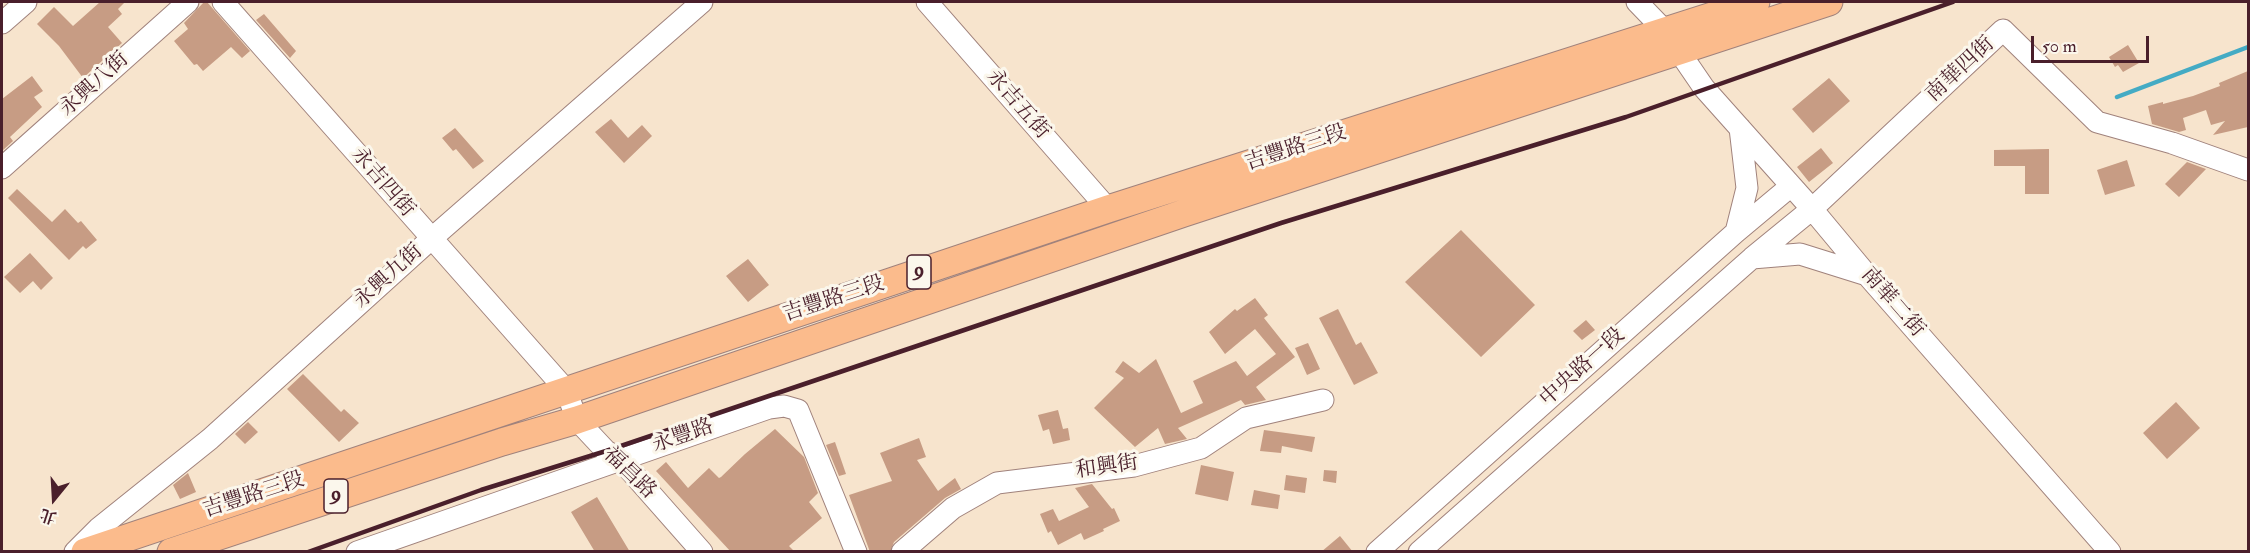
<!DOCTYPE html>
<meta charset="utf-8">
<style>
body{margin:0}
#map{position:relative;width:2250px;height:553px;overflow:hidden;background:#f7e4cd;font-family:"IM FELL Double Pica","Noto Serif TC",serif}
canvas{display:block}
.frame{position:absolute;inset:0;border:3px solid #4a1f2b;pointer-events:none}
.north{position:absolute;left:24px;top:469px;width:60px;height:60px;-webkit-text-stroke:4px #fbf7ec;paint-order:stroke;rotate:198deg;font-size:16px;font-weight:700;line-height:24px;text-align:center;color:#4a1f2b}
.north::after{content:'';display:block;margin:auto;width:21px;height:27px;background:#4a1f2b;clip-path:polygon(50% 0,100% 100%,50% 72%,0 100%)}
.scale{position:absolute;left:2031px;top:36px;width:118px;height:27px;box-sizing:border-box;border:3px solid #4a1f2b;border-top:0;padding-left:8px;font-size:18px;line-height:21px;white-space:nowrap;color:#4a1f2b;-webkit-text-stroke:4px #fbf7ec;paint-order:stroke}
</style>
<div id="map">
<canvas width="2250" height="553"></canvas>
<div class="frame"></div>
<div class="north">北</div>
<div class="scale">50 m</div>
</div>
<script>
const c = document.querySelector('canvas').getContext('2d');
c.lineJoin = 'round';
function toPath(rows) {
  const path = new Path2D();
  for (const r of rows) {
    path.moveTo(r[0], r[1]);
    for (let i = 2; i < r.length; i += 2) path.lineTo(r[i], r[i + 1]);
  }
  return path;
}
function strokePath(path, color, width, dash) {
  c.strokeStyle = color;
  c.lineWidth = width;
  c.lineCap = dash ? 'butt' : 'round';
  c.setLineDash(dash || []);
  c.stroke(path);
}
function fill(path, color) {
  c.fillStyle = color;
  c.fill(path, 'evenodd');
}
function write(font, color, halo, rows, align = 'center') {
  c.font = font + ' "IM FELL Double Pica","Noto Serif TC",serif';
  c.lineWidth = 6;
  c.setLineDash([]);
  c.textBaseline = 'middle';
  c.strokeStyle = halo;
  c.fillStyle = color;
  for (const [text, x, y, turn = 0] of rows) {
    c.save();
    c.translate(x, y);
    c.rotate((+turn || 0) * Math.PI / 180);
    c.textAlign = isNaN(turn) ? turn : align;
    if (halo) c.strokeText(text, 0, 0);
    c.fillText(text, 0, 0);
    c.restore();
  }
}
strokePath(toPath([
 [2117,97,2248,47]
]), '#44abc4', 4.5);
fill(toPath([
 [100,2,125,2,118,9,122,14,108,27,122,43,83,78,59,46,37,24,54,7,73,26],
 [204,2,207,2,250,51,242,58,231,47,203,71,197,64,194,65,174,41,188,29,184,23],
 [264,14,296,51,290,58,256,20],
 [2128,45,2139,63,2123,72,2118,65,2115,67,2109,57],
 [2248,71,2248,127,2213,135,2225,121,2211,125,2206,110,2183,118,2186,130,2179,132,2152,124,2148,106,2163,102,2163,104,2193,96,2220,86,2219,83],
 [32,76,43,91,34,97,42,107,10,137,13,141,2,151,2,99],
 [1829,78,1850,101,1813,133,1792,109],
 [611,119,628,138,642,125,652,136,624,163,595,132],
 [455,128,484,161,473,169,456,149,453,151,442,138],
 [1821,148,1833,163,1809,182,1797,167],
 [2049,149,2049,194,2025,194,2025,166,1994,166,1994,150],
 [2127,160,2135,186,2105,195,2097,170],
 [2187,162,2206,169,2179,197,2165,184],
 [17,189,52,222,65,209,78,223,81,221,97,240,86,249,83,246,69,260,8,198],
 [1461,230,1535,305,1481,357,1405,282],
 [30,253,53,278,41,290,33,281,20,293,4,277],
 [748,259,769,285,748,302,726,276],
 [1255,298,1268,315,1264,318,1295,357,1256,387,1266,400,1245,405,1241,400,1178,428,1187,439,1165,444,1158,428,1135,447,1094,408,1124,378,1115,372,1123,361,1139,373,1156,359,1181,413,1203,403,1193,381,1236,361,1247,376,1276,354,1255,329,1225,354,1209,332,1235,309,1237,311],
 [1338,309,1356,345,1361,342,1378,373,1354,385,1319,318],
 [1586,320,1595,330,1582,340,1573,331],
 [1308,343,1320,369,1307,375,1295,348],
 [303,374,341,412,344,409,359,423,339,442,287,389],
 [2176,402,2200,428,2167,459,2143,433],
 [1058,410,1063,429,1068,428,1070,440,1053,444,1049,429,1043,431,1038,415],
 [248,422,258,432,245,444,235,434],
 [775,429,804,457,818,493,809,502,822,518,789,546,795,552,731,552,656,471,666,462,688,488,709,468,719,478,721,477,745,454],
 [1264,430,1315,437,1312,452,1282,446,1281,453,1260,451],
 [919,438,926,457,917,460,938,491,955,478,961,489,945,498,894,542,890,552,870,552,849,495,892,481,880,453],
 [835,442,846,474,839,476,826,445],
 [1201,465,1234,472,1228,501,1195,494],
 [1324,470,1337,471,1336,483,1323,481],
 [188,473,196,492,180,499,173,485],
 [1286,475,1307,478,1305,493,1284,490],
 [1092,484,1112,509,1114,508,1120,521,1103,529,1104,531,1084,540,1081,533,1058,545,1051,531,1048,533,1040,514,1053,509,1059,521,1089,507,1075,488],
 [1254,490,1280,495,1278,509,1251,505],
 [597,497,630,552,595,552,571,512],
 [1340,536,1353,552,1321,552]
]), '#c79c84');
const minor = toPath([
 [223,2,566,390,577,420,606,451,620,459,702,552],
 [927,2,1108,209],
 [1637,2,1665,31,1704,88,1812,209,1867,275,2110,552],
 [2,23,26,2],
 [2,168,188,2],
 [1736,232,1747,188,1740,128],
 [1752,258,1800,254,1867,275],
 [75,552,99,528,210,439,431,239,702,2],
 [357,552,769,408,784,406,798,410,856,552],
 [902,552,953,508,997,483,1134,466,1201,448,1246,418,1323,400],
 [1377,552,1736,232,1791,186],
 [1419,552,1752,258,1812,209,2003,30,2097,122,2172,143,2248,170]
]);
const major = toPath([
 [85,552,1108,209,1756,2],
 [171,552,502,442,577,420,1184,213,1829,2]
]);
strokePath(minor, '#a0827c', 23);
strokePath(major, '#a0827c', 29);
strokePath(minor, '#fff', 21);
strokePath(major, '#fbbb8c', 27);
strokePath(toPath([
 [308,552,481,490,606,451,1281,223,1626,117,1953,2]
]), '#4a1f2b', 4.5);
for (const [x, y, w] of [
 [919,272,24],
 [336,496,24]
]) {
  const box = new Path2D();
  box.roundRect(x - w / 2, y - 17, w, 34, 4.5);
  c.fillStyle = '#fbf7ec';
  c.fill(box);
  strokePath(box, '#4a1f2b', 1.5);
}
write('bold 20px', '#4a1f2b', null, [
 ["9",919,272],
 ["9",336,496]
]);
write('21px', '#4a1f2b', '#fbf7ec', [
 ["南華四街",1961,70,-43],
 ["永興八街",95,85,-42],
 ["永吉五街",1017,105,49],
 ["吉豐路三段",1296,149,-18],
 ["永吉四街",382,183,49],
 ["永興九街",389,277,-42],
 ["吉豐路三段",834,300,-18],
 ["南華二街",1892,303,49],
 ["中央路一段",1583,368,-42],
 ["永豐路",683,437,-19],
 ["和興街",1107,468,-8],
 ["福昌路",629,474,44],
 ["吉豐路三段",254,496,-18]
]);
</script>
